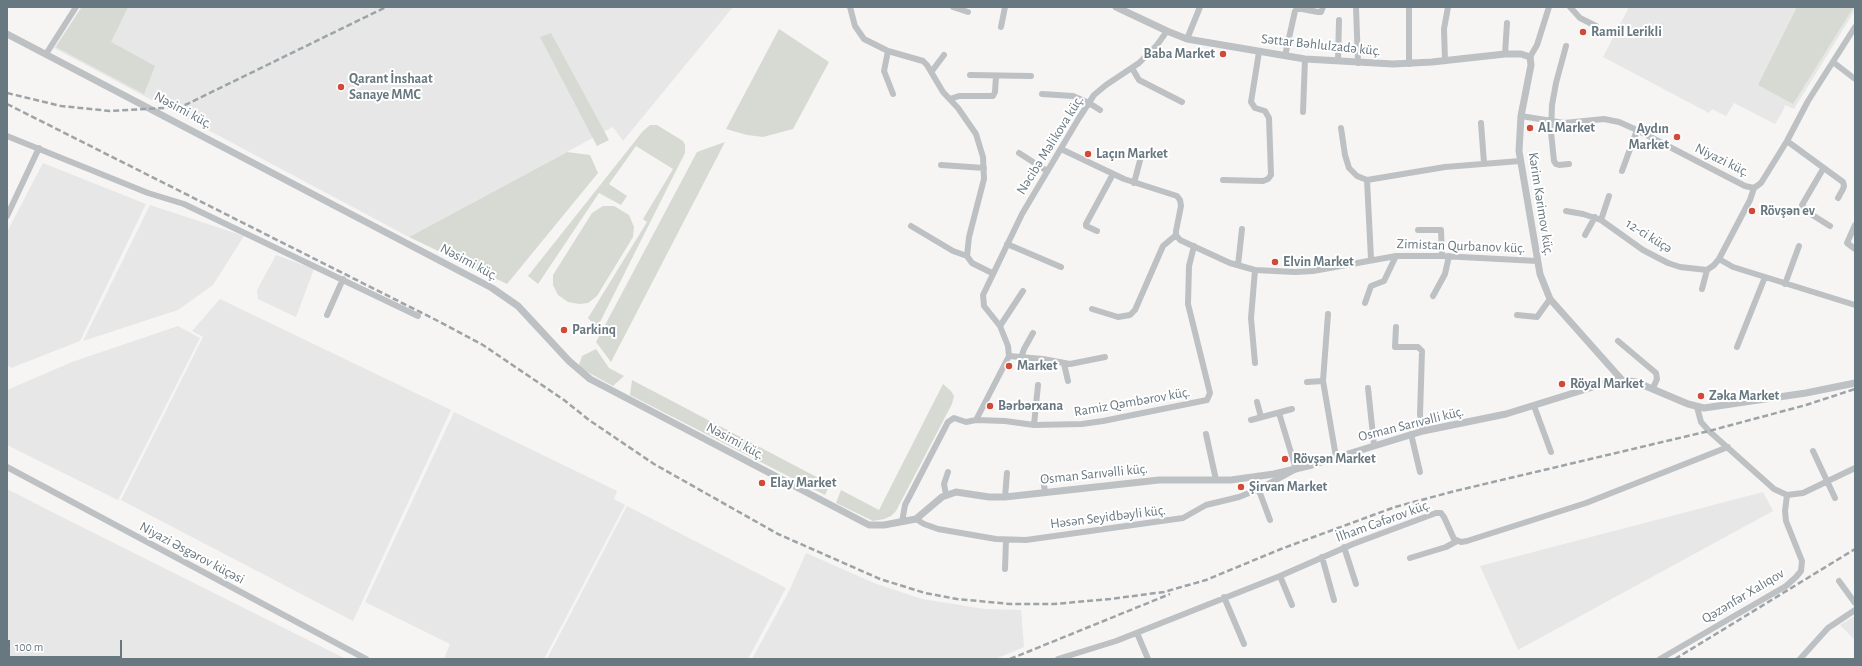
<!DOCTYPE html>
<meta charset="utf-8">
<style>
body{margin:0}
#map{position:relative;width:1862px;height:666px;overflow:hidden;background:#f6f5f3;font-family:"Alegreya Sans",sans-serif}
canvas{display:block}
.frame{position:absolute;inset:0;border:8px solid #687880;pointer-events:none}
.scale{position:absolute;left:8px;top:640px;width:114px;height:18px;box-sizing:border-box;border:2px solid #687880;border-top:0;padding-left:5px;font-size:12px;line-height:14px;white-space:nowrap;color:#687880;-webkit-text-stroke:3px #fff;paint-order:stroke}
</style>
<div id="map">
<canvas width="1862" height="666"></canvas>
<div class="frame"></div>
<div class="scale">100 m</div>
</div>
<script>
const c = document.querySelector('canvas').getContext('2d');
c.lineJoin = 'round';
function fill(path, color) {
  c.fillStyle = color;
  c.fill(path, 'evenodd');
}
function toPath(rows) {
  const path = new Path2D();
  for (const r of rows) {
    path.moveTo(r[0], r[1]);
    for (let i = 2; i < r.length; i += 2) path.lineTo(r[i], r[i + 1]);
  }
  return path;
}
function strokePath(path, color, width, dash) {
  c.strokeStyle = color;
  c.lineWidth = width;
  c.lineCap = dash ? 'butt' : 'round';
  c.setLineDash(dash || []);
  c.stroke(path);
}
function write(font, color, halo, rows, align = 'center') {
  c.font = font + ' "Alegreya Sans",sans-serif';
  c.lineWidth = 4;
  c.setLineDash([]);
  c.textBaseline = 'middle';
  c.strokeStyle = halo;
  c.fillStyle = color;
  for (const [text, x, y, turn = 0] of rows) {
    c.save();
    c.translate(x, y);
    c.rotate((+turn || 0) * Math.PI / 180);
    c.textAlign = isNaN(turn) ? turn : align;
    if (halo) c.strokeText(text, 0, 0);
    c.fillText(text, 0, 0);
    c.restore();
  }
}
fill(toPath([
 [81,7,733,7,623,141,613,127,409,237,54,48],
 [1629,7,1855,7,1855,10,1794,109,1785,105,1782,113,1775,124,1734,103,1726,116,1712,109,1709,113,1603,57],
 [43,163,146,204,80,341,11,368,7,365,7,232],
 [150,205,244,236,213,285,178,310,83,341],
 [276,255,314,269,296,317,258,299,257,290],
 [220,299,451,410,353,621,121,500,203,337,192,331],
 [178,326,200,338,118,500,7,445,7,390,72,362],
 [454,412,617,491,614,499,625,505,544,659,444,659,450,644,365,602],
 [7,489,60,516,346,659,7,659],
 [1763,492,1773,511,1518,650,1480,566],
 [627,506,786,588,748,659,547,659],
 [806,553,874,583,922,599,985,609,1021,610,1024,647,995,659,752,659,789,591],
 [1855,616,1855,640,1840,625]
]), '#e6e7e6');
fill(toPath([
 [82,7,128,7,111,42,155,66,144,94,56,47],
 [1797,7,1853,8,1793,104,1758,85],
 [779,29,829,62,793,129,763,137,747,135,726,129],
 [551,33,609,140,597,146,540,37],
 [650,125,657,125,683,141,685,145,685,153,597,328,588,318,647,222,643,219,673,169,636,146,609,184,627,196,621,205,599,193,538,284,528,276,643,131],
 [725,142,611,362,596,342,697,152],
 [567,152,590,155,598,173,507,284,409,237],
 [603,206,614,206,629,215,634,227,633,237,597,296,588,303,579,304,568,302,558,295,553,285,553,275,592,213],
 [596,349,609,368,624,376,613,386,582,369,579,365,582,356],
 [632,380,830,484,825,495,630,395],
 [943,384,951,391,954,396,952,404,896,511,891,516,884,519,873,521,836,503,841,490,879,510]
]), '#d6dad2');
strokePath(toPath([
 [850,7,855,26,864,39,888,51,923,61,927,65,943,92,958,108,976,134,983,157,984,179,969,237,967,256,972,263,992,273],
 [953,7,968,12],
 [1356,7,1358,63],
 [1570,7,1580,18,1596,26],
 [1409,8,1409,64],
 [1001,27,1005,7],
 [1187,39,1200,7],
 [1566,46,1556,83,1552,105,1551,132,1554,161,1556,164,1559,165,1569,164],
 [888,51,884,71,893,94],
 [46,54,76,7],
 [1505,54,1507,23],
 [1285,56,1295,11,1297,9,1302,9,1318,12,1321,12,1323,7],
 [1530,57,1537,45,1549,7],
 [1338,61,1339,20],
 [1445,61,1444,29,1448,7],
 [1833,62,1855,79],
 [1132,68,1139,80,1182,102],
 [932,71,944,55],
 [970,75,1031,76],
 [1042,94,1073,96,1089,103,1100,110],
 [950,99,959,96,993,96,995,92,996,76],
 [1303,112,1305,59],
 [1521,116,1564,123,1604,119,1619,122,1637,130,1745,186,1754,188,1761,183,1787,141,1808,101,1855,27],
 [1481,123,1484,163],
 [1341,128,1345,155,1349,168,1357,176,1367,180],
 [7,136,148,193,184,204,418,316],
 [1787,141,1843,182,1844,186,1843,189,1838,198],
 [1061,149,1124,179,1177,196,1180,200,1181,206,1176,231,1176,235,1180,240,1230,263,1255,270,1295,272,1313,271,1396,256,1442,256,1537,261],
 [1019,153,1047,171],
 [941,165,984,168],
 [1823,169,1802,205,1806,211,1830,226],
 [1622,171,1637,130],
 [1223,180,1263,181,1268,179,1271,175,1269,118,1265,111,1255,108,1251,102,1259,52],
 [1134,183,1142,153],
 [1754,188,1750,200,1719,259,1733,267,1855,305],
 [1566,211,1583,214,1601,220,1643,250,1668,263,1680,267,1707,270,1714,265,1719,259],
 [7,216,39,148],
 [1601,220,1609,196],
 [1855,225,1847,243,1855,249],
 [911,226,953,251,967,256],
 [1418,230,1441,230,1442,256],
 [1097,231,1086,226,1086,224,1113,174],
 [1585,235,1595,217],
 [1007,244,1061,267],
 [1371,259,1367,180,1445,167,1520,161],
 [1238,265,1242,229],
 [1255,270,1251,318,1255,363],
 [1785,284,1799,246],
 [1702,289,1707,270],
 [1433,296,1445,274,1449,256],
 [1365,303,1371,286,1384,281,1396,256],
 [1092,309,1118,317,1130,315,1135,310,1163,246,1176,235],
 [1328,314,1323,381,1336,457],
 [327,315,343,279],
 [1517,315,1537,317,1550,299],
 [1000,326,1023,291],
 [1396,327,1395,347,1418,347,1422,351,1420,415,1423,431],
 [1618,341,1656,373,1657,379,1653,388],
 [1737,347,1765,277],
 [1009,356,1043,359,1070,364,1105,357],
 [1021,358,1024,349,1033,333],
 [1064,364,1068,381],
 [1307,382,1323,381],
 [1368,388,1374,445],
 [1257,402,1261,417],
 [1534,406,1551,452],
 [1697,407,1701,422,1709,431,1774,489,1787,495],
 [976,420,1005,421,1034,425,1082,424,1103,421,1207,400,1210,393,1188,304,1189,266,1194,246],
 [1251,420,1292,409],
 [1034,425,1038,385],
 [1206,434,1216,480],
 [1411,434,1420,472],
 [1813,451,1835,498],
 [7,467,366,659],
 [1254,477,1270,520],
 [1043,478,1045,492],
 [946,494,944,484,948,472],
 [1787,495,1803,493,1855,468],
 [1005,497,1007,473],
 [916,519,924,524,938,529,996,539,1026,540,1183,518,1206,505,1239,497,1259,489,1296,469,1279,413],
 [902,522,905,505,948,422,954,418,966,422,976,420,1009,356,1008,346,1000,326,984,306,983,295,1022,214,1079,118,1094,95,1106,85,1139,63,1157,45,1167,31],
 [1344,547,1356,584],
 [1322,557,1334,600],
 [1410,558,1446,547,1457,541],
 [1005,569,1006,540],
 [1280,576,1292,605],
 [1839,581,1855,603],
 [1224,597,1244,644],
 [1137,633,1148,659],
 [1058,659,1116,641,1280,576,1353,544,1436,513,1441,513,1444,517,1454,539,1461,542,1467,541,1586,503,1728,447],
 [1660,659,1786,586,1796,577,1801,571,1802,561,1786,521,1785,511,1787,495],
 [1800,659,1828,628,1855,610]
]), '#bdc1c4', 6);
strokePath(toPath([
 [1116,7,1167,31,1187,39,1305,59,1393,64,1432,62,1505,54,1521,54,1530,57,1531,65,1521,116,1519,151,1540,274,1550,299,1622,380],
 [7,34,492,288,518,306,569,361,590,379,869,525,884,525,916,519,942,497,956,492,989,497,1005,497,1159,480,1231,480,1274,474,1312,465,1423,431,1506,414,1612,381,1622,380,1636,382,1688,404,1704,408,1806,393,1855,383]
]), '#bdc1c4', 7);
strokePath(toPath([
 [7,93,61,106,110,111,181,107,386,7],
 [7,104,438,321,483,345,564,400,589,420,654,464,778,534,880,579,925,593,957,599,1010,604,1054,604,1110,599,1164,592,1206,580,1281,549,1395,507,1455,491,1709,431,1806,405,1855,389],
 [1010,659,1170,594],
 [1675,659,1855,549]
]), '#9da4a8', 2.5, [6, 3]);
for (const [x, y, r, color] of [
 [1583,32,4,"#d14937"],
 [1223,54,4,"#d14937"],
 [341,87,4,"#d14937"],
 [1530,128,4,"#d14937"],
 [1677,137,4,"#d14937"],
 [1088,154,4,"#d14937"],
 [1752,211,4,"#d14937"],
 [1275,262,4,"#d14937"],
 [564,330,4,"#d14937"],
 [1009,366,4,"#d14937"],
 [1562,384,4,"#d14937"],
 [1701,396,4,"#d14937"],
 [990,406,4,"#d14937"],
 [1285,459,4,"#d14937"],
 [762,483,4,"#d14937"],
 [1241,487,4,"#d14937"]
]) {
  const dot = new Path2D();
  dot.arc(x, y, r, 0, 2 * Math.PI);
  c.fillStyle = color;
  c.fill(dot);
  strokePath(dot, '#fff', 1.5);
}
write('bold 14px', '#687880', '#fff', [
 ["Ramil Lerikli",1591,32],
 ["Baba Market",1215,54,"right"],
 ["Qarant İnshaat",349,79],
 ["Sanaye MMC",349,95],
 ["AL Market",1538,128],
 ["Aydın",1669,129,"right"],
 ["Market",1669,145,"right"],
 ["Laçın Market",1096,154],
 ["Rövşən ev",1760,211],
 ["Elvin Market",1283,262],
 ["Parkinq",572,330],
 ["Market",1017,366],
 ["Röyal Market",1570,384],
 ["Zəka Market",1709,396],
 ["Bərbərxana",998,406],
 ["Rövşən Market",1293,459],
 ["Elay Market",770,483],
 ["Şirvan Market",1249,487]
], 'left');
write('14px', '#687880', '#fff', [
 ["Səttar Bəhlulzadə küç.",1321,45,6],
 ["Nəsimi küç.",183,110,28],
 ["Nəcibə Məlikova küç.",1050,145,-58],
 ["Niyazi küç.",1722,160,26],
 ["Kərim Kərimov küç.",1541,204,81],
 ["12-ci küçə",1649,236,32],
 ["Zimistan Qurbanov küç.",1461,246,2],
 ["Nəsimi küç.",469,262,28],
 ["Ramiz Qəmbərov küç.",1132,402,-10],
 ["Osman Sarıvəlli küç.",1411,424,-14],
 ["Nəsimi küç.",735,441,28],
 ["Osman Sarıvəlli küç.",1094,474,-6],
 ["Həsən Seyidbəyli küç.",1108,517,-7],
 ["İlham Cəfərov küç.",1383,521,-20],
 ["Niyazi Əsgərov küçəsi",192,553,28],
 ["Qəzənfər Xalıqov",1743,596,-31]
]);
</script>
